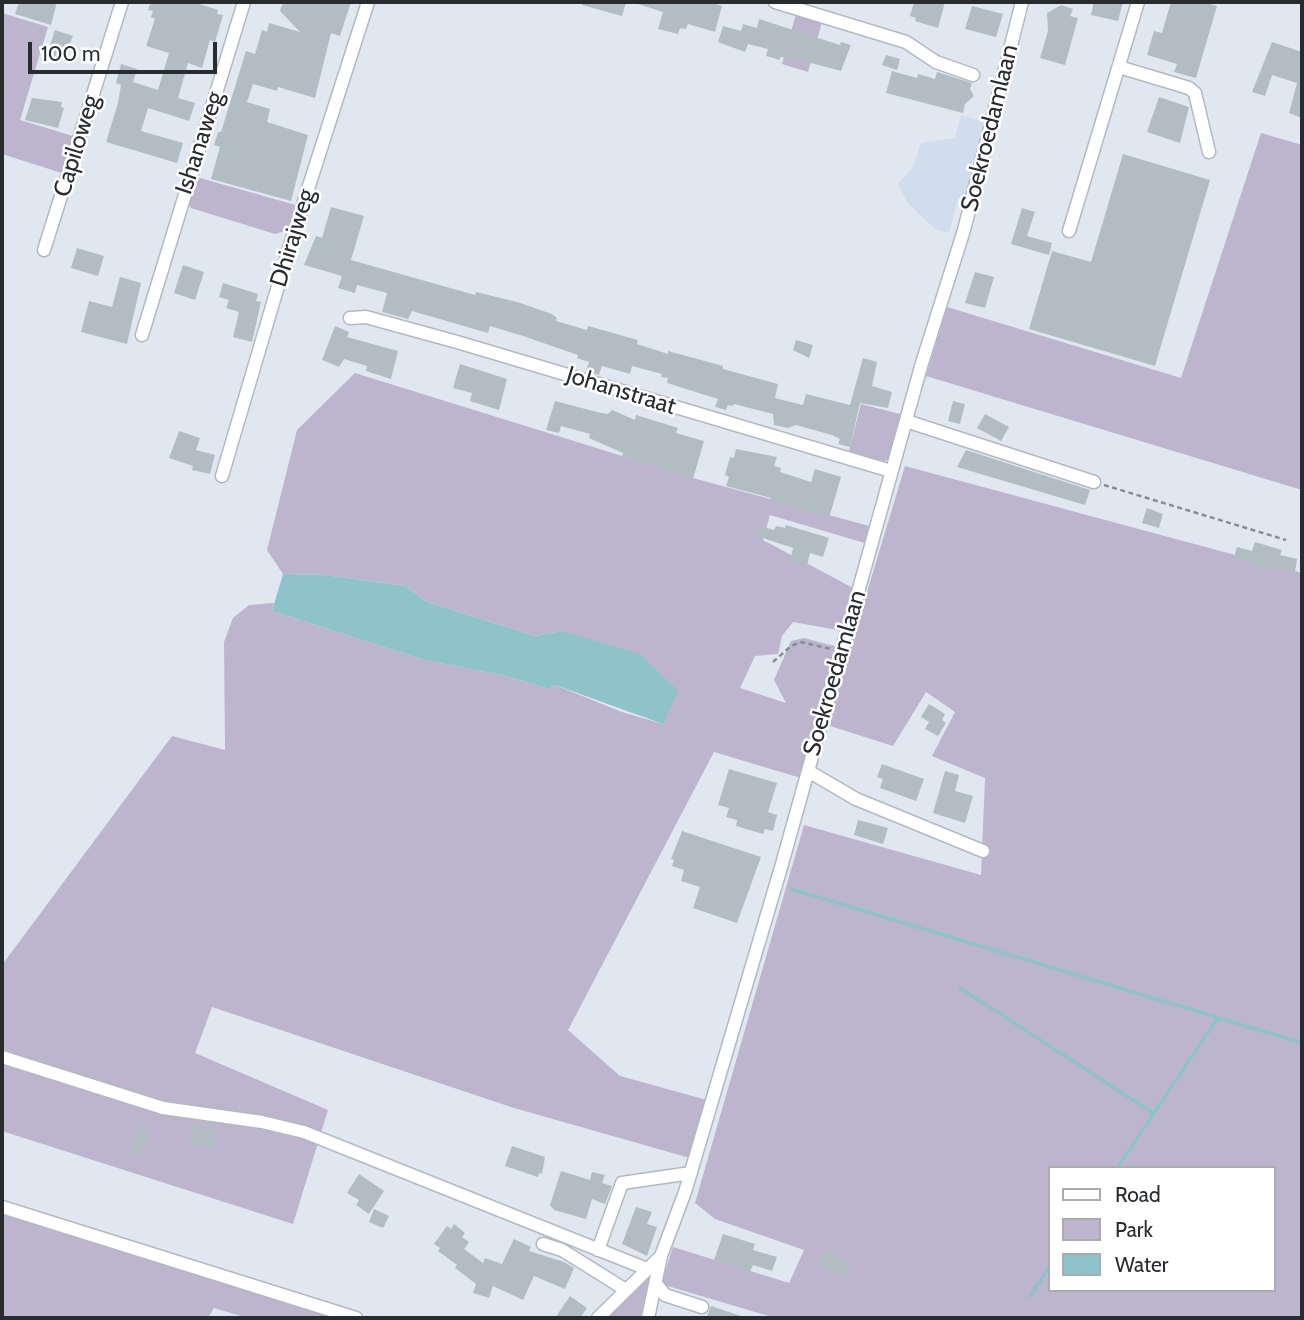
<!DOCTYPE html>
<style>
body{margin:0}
#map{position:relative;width:1304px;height:1320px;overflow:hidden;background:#e0e7f0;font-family:Cabin,sans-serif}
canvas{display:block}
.frame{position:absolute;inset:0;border:4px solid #292c2f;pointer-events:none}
.legend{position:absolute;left:1048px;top:1166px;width:228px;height:126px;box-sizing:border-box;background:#fff;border:2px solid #a9abac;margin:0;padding:9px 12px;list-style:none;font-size:21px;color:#292c2f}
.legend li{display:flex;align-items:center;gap:14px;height:35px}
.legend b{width:35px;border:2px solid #a9abac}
.scale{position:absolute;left:28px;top:42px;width:189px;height:32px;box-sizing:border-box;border:4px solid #292c2f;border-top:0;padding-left:9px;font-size:21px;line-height:24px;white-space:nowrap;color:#292c2f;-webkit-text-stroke:5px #fff;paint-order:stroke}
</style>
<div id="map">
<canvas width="1304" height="1320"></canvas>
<div class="frame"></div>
<ul class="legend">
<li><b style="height:9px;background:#fff"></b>Road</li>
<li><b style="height:19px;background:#bcb5cd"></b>Park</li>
<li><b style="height:19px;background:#8fc3cb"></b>Water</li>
</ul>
<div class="scale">100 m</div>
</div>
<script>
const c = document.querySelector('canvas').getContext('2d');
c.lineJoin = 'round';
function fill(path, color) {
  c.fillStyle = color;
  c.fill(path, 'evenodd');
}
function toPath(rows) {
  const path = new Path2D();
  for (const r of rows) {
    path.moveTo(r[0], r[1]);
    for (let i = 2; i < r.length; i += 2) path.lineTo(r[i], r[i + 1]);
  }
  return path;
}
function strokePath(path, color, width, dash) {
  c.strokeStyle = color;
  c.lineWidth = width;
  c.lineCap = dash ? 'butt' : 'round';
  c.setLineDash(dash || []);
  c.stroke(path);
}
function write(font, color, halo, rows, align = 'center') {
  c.font = font + ' Cabin,sans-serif';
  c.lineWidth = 5;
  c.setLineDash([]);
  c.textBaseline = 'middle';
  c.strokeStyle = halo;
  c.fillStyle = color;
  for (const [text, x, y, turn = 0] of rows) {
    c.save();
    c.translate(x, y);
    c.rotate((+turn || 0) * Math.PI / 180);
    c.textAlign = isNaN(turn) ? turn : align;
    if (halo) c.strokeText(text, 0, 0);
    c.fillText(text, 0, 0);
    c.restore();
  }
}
fill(toPath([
 [961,115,986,123,968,202,958,199,949,233,935,229,907,202,898,184,913,167,921,143,955,138]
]), '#d1ddec');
fill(toPath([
 [2,13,48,27,20,120,76,137,65,174,2,154],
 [796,14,822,22,808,72,782,64],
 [1261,133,1302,145,1302,490,926,376,947,307,1181,378],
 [193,176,299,206,292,229,275,234,191,208,187,202],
 [355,373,693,478,873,527,868,544,770,515,763,540,855,589,843,631,793,622,782,636,778,654,755,656,740,688,786,703,774,680,791,641,804,638,838,647,801,778,714,752,568,1030,620,1076,707,1100,690,1158,514,1108,212,1007,195,1053,328,1110,293,1224,2,1131,2,965,172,736,225,750,224,642,233,618,249,605,274,603,272,611,424,660,506,676,549,689,555,685,622,712,663,724,562,631,535,636,427,602,405,586,325,575,283,574,267,550,297,430],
 [861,404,904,415,892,456,885,461,848,455],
 [905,466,1302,573,1302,1318,775,1318,661,1284,673,1247,789,1283,804,1250,715,1219,695,1203,804,825,981,875,985,778,932,756,955,712,926,692,893,746,827,725],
 [1050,1168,1274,1168,1274,1290,1050,1290],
 [2,1212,336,1318,247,1318,214,1308,208,1318,2,1318],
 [661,1260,645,1318,603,1318]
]), '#bcb5cd');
fill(toPath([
 [283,574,325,575,405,586,427,602,535,636,562,631,640,654,678,691,663,724,555,685,549,689,506,676,424,660,272,611]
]), '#8fc3cb');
strokePath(toPath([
 [791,889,1302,1043],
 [960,988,1153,1113],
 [1117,1168,1217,1019],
 [1030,1296,1050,1266]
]), '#8fc3cb', 3.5);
fill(toPath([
 [19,2,57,2,51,25,15,14],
 [151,2,193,2,218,10,217,14,223,15,215,42,210,40,202,68,188,63,178,98,195,103,189,121,148,108,141,131,183,143,177,163,106,142,118,103,121,85,116,83,121,64,137,69,133,82,158,90,169,53,146,46,155,19,151,17,153,11,148,10],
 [283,2,351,2,340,36,331,33,315,98,278,87,277,91,253,84,247,102,270,109,267,122,308,135,291,201,211,179,220,147,214,145,218,132,221,132,246,51,255,54,262,30,267,32,269,23,300,32,280,11],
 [583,2,626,2,622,16,582,5],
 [639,2,709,2,722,6,715,32,688,24,686,29,680,28,678,34,658,29,663,12,638,4],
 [914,2,945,2,938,28,915,21,916,18,910,16],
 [1094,2,1123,2,1118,21,1091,15],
 [1171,2,1203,2,1217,6,1196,78,1174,72,1177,64,1147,55,1154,31,1162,33],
 [1061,5,1073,9,1070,16,1078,18,1065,65,1040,58,1048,31,1047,13],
 [972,6,1003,14,996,37,965,29],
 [759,19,840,45,841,42,851,45,841,71,792,58,780,57,780,60,766,56,768,49,748,44,745,52,718,42,723,26,741,31,743,24,757,28],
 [55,30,73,36,63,59,47,55],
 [1272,42,1302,52,1302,118,1289,113,1297,83,1272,75,1265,96,1252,92],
 [886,55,900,59,897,70,882,65],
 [892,71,917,78,918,74,935,79,937,72,972,83,970,89,974,96,965,104,963,113,886,93],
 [1159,97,1189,107,1180,143,1147,132],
 [32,98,62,102,61,107,64,108,58,128,25,120],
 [1123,154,1210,180,1155,366,1029,329,1052,251,1091,262],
 [331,207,364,216,351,260,475,295,476,292,517,302,552,314,557,318,556,321,587,330,588,326,638,340,637,344,668,354,668,351,723,366,723,369,778,384,775,398,803,405,806,394,850,405,863,358,877,362,872,386,892,392,888,408,860,403,850,447,838,444,840,439,832,435,796,425,788,428,774,425,773,414,734,404,733,406,728,405,726,410,715,407,718,399,667,383,668,378,661,377,662,374,632,366,630,374,602,366,599,375,586,371,589,362,577,358,578,355,523,336,490,326,488,333,412,311,408,319,382,312,387,293,357,285,355,293,338,288,342,276,304,265,316,236,322,238],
 [1022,208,1035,212,1027,236,1052,243,1049,255,1011,244],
 [77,248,104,256,98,276,71,268],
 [183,265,204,272,195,300,174,293],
 [975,272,994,277,985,308,965,303],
 [120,277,141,283,127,344,81,332,89,301,112,307],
 [223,283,258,294,256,301,261,302,252,342,233,337,239,312,226,308,229,300,219,297],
 [335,326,349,332,347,337,398,351,391,379,366,371,367,366,344,359,339,367,322,360],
 [796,340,813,345,809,358,793,350],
 [460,364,507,379,499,410,470,401,472,393,453,388],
 [555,401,597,412,608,414,612,410,635,420,636,415,678,428,676,433,704,441,693,479,622,456,623,453,589,438,590,434,561,426,559,433,546,430],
 [953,401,965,404,960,424,948,421],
 [985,414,1009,427,1001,441,977,428],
 [179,431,200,438,196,450,215,455,210,474,192,470,193,466,169,458],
 [736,449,777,457,774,466,781,468,780,472,811,482,815,469,841,477,829,518,771,500,771,498,726,486,729,477,725,475,730,457,734,458],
 [966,450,1090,490,1085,505,957,467],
 [1147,508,1163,514,1159,528,1142,523],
 [786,525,829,538,823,557,810,553,807,565,790,561,793,548,757,536,760,526,774,530,776,526,785,528],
 [1255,542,1282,550,1280,555,1297,559,1295,572,1276,568,1275,571,1234,558,1237,547,1252,551],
 [929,704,945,714,942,720,946,723,938,736,925,729,929,722,921,717],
 [882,764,924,779,916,801,880,788,883,779,877,777],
 [729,769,777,783,768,812,777,815,773,831,765,829,763,834,736,826,737,820,726,817,729,808,718,805],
 [945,771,959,775,955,791,973,796,965,823,933,813],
 [858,820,888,828,883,844,854,835],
 [682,831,761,857,737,923,693,908,700,887,681,881,684,870,672,866,674,860,671,859],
 [193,1125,217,1130,214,1148,189,1143],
 [138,1128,149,1132,141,1156,130,1153],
 [512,1146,545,1157,542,1174,539,1173,538,1177,505,1166],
 [561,1171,590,1180,592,1172,605,1175,602,1183,612,1186,605,1204,592,1199,586,1219,554,1210,550,1205],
 [359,1174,384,1191,369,1214,356,1205,359,1200,347,1193],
 [636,1207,652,1212,647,1224,657,1227,647,1256,622,1244],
 [374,1209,389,1216,383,1228,369,1222],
 [454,1224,465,1233,462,1237,469,1242,464,1249,483,1263,485,1258,502,1264,514,1239,531,1247,529,1251,564,1262,574,1268,565,1289,534,1276,523,1300,493,1286,489,1298,473,1293,476,1284,455,1268,457,1265,438,1251,440,1248,434,1244,447,1226,451,1229],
 [723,1234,755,1244,753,1250,777,1257,772,1271,753,1265,750,1272,714,1260],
 [824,1250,851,1264,844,1278,817,1264],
 [570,1296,587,1308,580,1318,555,1318],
 [711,1306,741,1316,741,1318,707,1316]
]), '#b2bdc3');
const minor = toPath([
 [775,2,906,42,936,62,973,75],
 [1119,67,1189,88,1195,93,1209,152],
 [1069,231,1138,2],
 [44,250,122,2],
 [350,318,366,317,457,342,891,471],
 [142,335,244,2],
 [906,421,1094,482],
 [222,476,291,242,368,2],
 [808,771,856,799,983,851],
 [2,1057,163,1108,262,1122,304,1132,647,1269],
 [2,1207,356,1318],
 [543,1244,562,1250,626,1290],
 [598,1250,622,1183,691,1173],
 [657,1285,665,1295,702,1307],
 [598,1318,661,1256,685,1192,782,864,922,363,964,230,1022,2],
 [648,1318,661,1256]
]);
strokePath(minor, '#b2b9c1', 15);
strokePath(toPath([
 [1104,485,1286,540],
 [773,662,791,646,801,642,831,649]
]), '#888d93', 2.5, [5, 3.5]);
strokePath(minor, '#fff', 12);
write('24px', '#292c2f', '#fff', [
 ["Soekroedamlaan",990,128,-76],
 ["Ishanaweg",200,143,-72],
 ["Capiloweg",77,146,-73],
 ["Dhirajweg",293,238,-73],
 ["Johanstraat",621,391,17],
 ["Soekroedamlaan",835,673,-74]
]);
</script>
